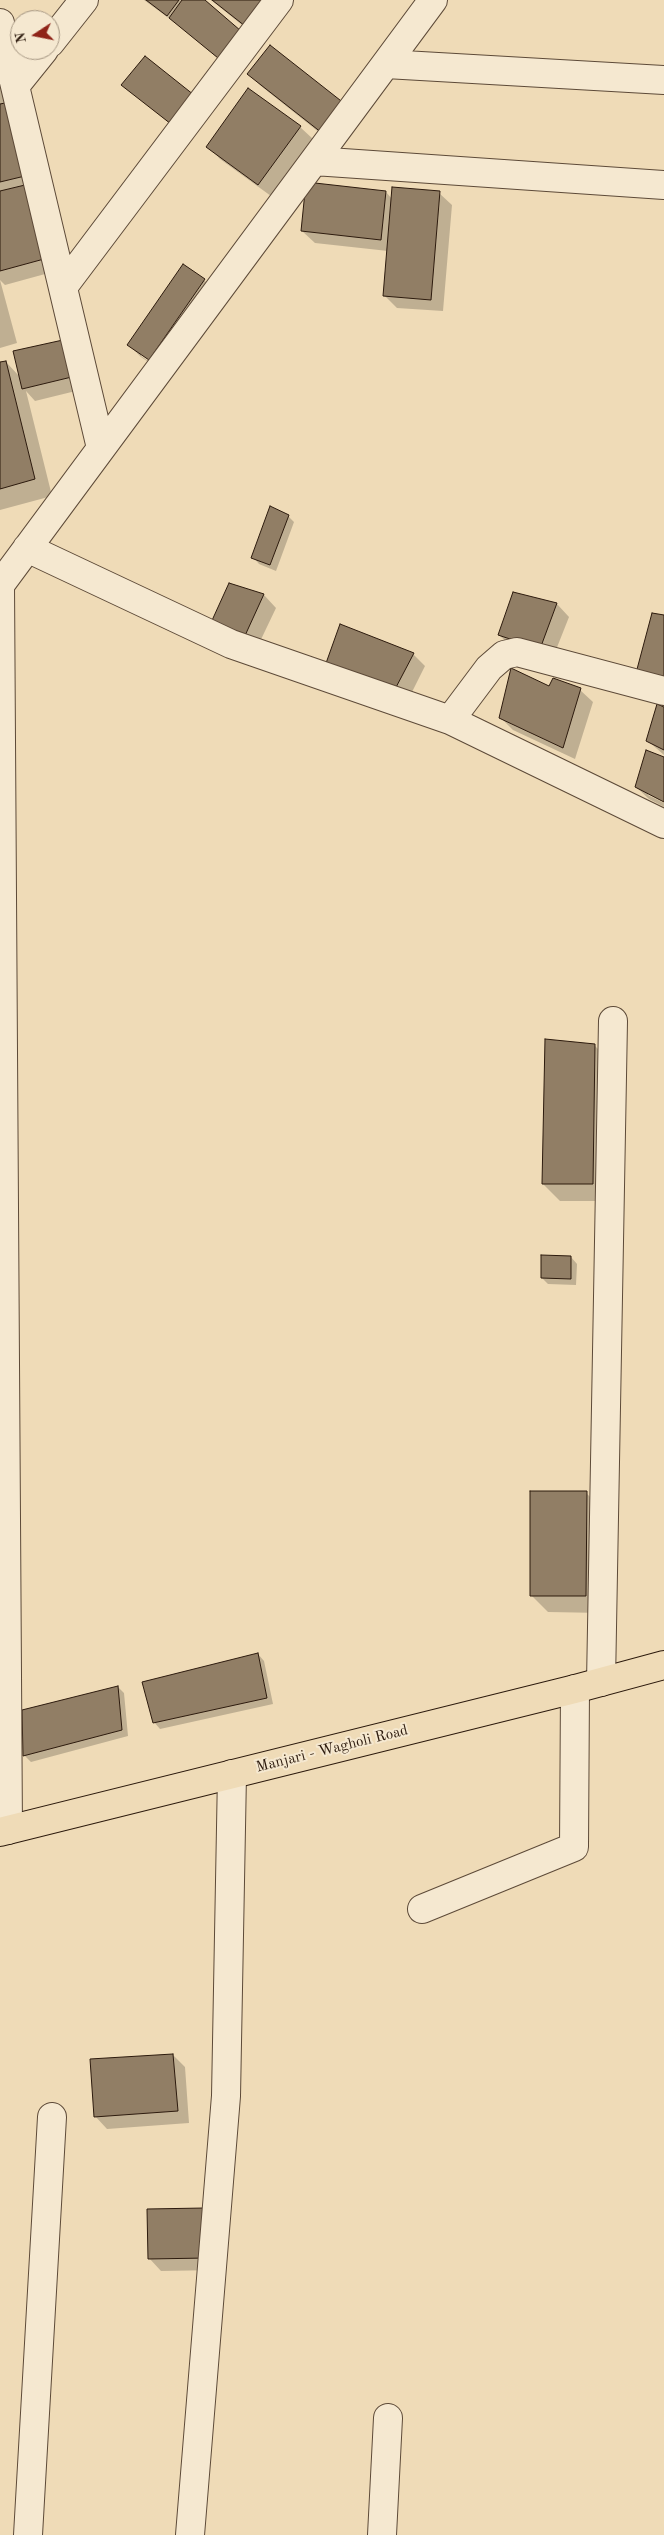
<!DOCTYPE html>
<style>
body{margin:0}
#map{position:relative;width:664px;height:2535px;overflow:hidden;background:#efdbb7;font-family:"Old Standard TT",serif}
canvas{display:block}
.north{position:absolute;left:10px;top:10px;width:50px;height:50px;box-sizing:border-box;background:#f5e8d0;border:1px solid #a59682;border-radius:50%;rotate:259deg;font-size:14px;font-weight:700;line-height:20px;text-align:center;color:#2c1a0d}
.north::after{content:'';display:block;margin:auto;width:18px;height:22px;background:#8f2418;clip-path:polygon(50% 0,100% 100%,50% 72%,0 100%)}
</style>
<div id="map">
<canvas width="664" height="2535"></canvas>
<div class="north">N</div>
</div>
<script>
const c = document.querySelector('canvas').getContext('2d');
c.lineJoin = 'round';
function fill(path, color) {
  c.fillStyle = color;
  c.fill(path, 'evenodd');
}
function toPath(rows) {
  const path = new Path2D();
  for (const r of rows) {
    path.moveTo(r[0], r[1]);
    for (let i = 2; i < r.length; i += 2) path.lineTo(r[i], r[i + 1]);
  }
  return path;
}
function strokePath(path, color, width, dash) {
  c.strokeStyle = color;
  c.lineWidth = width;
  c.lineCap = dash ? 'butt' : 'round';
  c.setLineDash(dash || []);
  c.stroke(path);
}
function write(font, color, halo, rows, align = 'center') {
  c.font = font + ' "Old Standard TT",serif';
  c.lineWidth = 4;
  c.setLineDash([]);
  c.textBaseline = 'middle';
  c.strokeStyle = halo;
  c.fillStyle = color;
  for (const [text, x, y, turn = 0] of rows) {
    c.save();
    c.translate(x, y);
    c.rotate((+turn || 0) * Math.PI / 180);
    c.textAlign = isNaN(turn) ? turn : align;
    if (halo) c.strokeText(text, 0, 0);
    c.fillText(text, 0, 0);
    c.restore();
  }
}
fill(toPath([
 [144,0,203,0,231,69,178,25],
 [211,0,267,0,258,38],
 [270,47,335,145,261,86,249,74],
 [145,57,184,135,123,85],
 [0,66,56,271,5,285,0,280],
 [300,127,313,139,271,196,220,159,208,146],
 [386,192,392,199,439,193,452,205,443,311,397,308,384,295,388,251,315,243,302,231],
 [0,280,17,343,0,348],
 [204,280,216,292,162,371,141,357,129,345],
 [141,353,155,363,154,365,141,356],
 [71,339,92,387,35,401,26,391,52,496,0,510,0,364,6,362,20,377],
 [288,516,294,522,276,571,259,564,253,557],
 [230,584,264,595,276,608,255,652,222,640],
 [514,594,557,604,569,617,552,660,512,647,499,635],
 [413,654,425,666,406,704,326,666],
 [549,687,580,690,593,702,575,759,513,730,501,718],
 [664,708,664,755,648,741],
 [664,759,664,800,648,793,648,795,664,803,664,807,649,799,636,787],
 [594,1045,611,1062,610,1201,560,1201,543,1184],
 [571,1257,577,1264,576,1285,548,1284,542,1278],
 [586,1493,604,1510,603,1613,548,1612,531,1595],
 [258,1654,264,1661,273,1704,160,1729,154,1722],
 [118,1687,124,1693,128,1736,31,1762,25,1756,24,1711],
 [173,2055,185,2067,189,2123,107,2129,95,2116],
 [217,2222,218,2270,161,2271,149,2258]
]), '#0003');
const building = toPath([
 [146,0,179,0,167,16,146,0],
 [182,0,205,0,241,31,218,58,169,18,182,0],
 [212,0,267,0,245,26,212,0],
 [270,45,345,104,322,133,247,74,270,45],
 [145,56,194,95,171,124,121,85,145,56],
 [248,88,301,126,258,185,206,147,248,88],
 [5,103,25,176,0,182,0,104,5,103],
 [306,182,386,191,381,240,301,231,306,182],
 [25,185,44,259,0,271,0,191,25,185],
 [392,187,440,191,431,300,383,296,392,187],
 [183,264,205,279,149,360,127,345,183,264],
 [72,338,80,375,22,389,13,351,72,338],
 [6,361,35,479,0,489,0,362,6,361],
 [270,506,289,515,270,565,251,558,270,506],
 [229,583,264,594,243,640,209,627,229,583],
 [513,592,557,603,540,649,498,635,513,592],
 [652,613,664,615,664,683,636,673,652,613],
 [340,624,414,653,393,693,325,666,340,624],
 [511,668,549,686,553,678,581,688,563,748,499,718,511,668],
 [657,704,664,707,664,750,646,741,657,704],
 [646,750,664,757,664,802,635,787,646,750],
 [545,1039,595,1044,593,1184,542,1184,545,1039],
 [541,1255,571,1256,571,1279,541,1278,541,1255],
 [530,1491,587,1491,586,1596,530,1596,530,1491],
 [258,1653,267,1698,153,1723,142,1682,258,1653],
 [118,1686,122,1730,23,1756,22,1710,118,1686],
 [173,2054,178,2111,94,2117,90,2059,173,2054],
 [205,2208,207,2258,148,2259,147,2209,205,2208]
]);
fill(building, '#917e65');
strokePath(building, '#2c1a0d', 1);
const minor = toPath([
 [0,23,101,448],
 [50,43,84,0],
 [386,64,664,80],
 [15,86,44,50],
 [314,161,664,185],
 [63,287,279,0],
 [27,548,231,644,450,720,664,824],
 [450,720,489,668,504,655,517,652,664,691],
 [601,1682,613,1021],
 [8,1830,0,585,433,0],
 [422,1909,574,1847,575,1689],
 [28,2535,52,2117],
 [190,2535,226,2096,232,1774],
 [382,2535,388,2418]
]);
const major = toPath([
 [0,1832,575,1689,664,1665]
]);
strokePath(minor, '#5d4a38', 30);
strokePath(major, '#2c1a0d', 30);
strokePath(minor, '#f5e8d0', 28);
strokePath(major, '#efdbb7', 28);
write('15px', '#2c1a0d', '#f5e8d0', [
 ["Manjari - Wagholi Road",332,1749,-14]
]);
</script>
